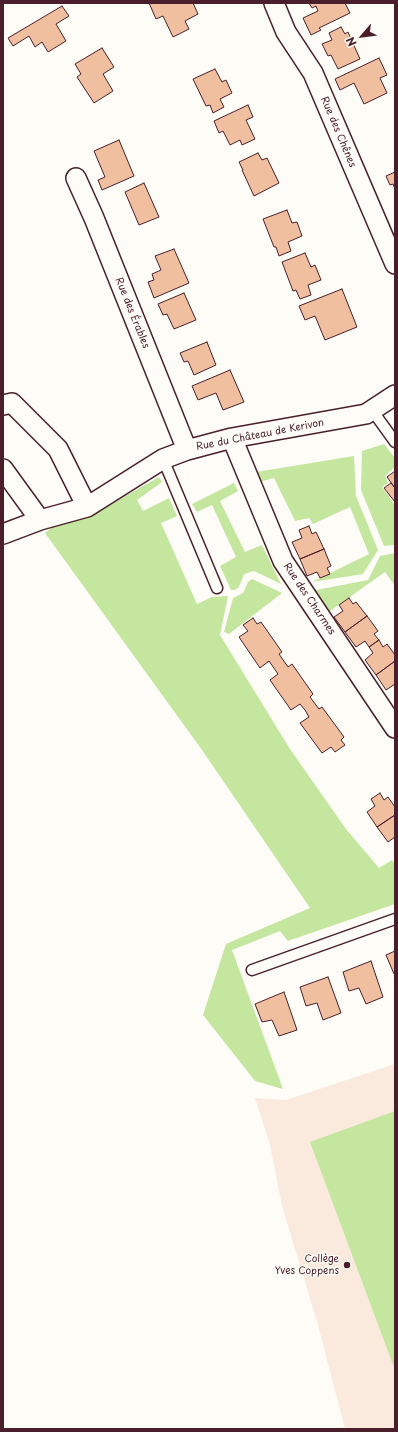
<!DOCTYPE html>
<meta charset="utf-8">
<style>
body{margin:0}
#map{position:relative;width:398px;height:1432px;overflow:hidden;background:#fdfcf7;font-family:"Playpen Sans",sans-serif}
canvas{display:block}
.frame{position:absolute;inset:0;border:4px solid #4a1f2b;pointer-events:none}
.north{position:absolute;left:342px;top:16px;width:40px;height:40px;-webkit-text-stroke:3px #fdfcf7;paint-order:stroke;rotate:242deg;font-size:11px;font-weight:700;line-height:16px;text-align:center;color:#4a1f2b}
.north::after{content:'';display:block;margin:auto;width:14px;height:18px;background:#4a1f2b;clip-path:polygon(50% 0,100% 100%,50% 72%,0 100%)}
</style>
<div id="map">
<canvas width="398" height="1432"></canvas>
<div class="frame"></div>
<div class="north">N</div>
</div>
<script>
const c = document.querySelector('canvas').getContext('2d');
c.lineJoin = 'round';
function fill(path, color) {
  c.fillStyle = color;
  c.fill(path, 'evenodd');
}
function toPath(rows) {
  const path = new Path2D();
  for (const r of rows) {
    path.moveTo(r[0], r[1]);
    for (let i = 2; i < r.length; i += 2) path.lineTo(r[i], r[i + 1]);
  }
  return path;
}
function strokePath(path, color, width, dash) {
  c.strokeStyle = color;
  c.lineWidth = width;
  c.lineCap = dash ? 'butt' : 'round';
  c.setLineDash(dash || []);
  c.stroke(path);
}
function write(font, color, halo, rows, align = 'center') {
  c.font = font + ' "Playpen Sans",sans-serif';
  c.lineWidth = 3;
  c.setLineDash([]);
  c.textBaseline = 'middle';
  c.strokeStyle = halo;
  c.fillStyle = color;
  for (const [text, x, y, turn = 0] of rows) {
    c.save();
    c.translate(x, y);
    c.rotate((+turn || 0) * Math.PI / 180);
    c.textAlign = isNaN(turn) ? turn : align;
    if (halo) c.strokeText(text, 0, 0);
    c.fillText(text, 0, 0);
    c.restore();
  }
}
fill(toPath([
 [395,1064,395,1429,345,1429,318,1325,282,1206,270,1145,255,1098,286,1100]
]), '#f9eadd');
fill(toPath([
 [384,444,395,458,395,467,385,476,388,483,382,487,395,505,395,545,384,546,361,490,362,451],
 [354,456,356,496,378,550,363,574,312,582,369,554,350,507,313,524,309,518,295,521,274,478,259,482,256,472],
 [159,477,162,482,137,500,143,511,169,498,177,516,161,523,197,604,212,597,228,596,220,635,290,749,346,829,379,868,392,860,395,864,395,904,288,941,280,931,232,950,283,1089,255,1081,203,1015,226,944,310,908,202,750,45,533,55,525,95,513],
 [234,483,238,491,220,501,245,552,262,545,281,584,254,571,244,574,239,587,235,590,231,590,220,566,236,557,212,505,197,512,192,504],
 [395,553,395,586,385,572,323,616,306,592,368,580,380,556],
 [252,579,282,593,229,634,224,632,233,598,243,593,248,582],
 [395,1111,395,1370,310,1142]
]), '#c4e69f');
const building = toPath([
 [149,3,193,3,198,14,185,21,189,29,173,37,163,16,156,19,149,3],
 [309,3,345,3,350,13,319,28,321,30,311,35,303,18,318,11,316,6,312,8,309,3],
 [62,6,69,16,56,24,66,41,48,52,42,42,35,47,29,36,13,46,8,38,62,6],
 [341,27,345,34,348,32,360,59,338,69,331,55,328,56,322,44,332,40,329,33,341,27],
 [102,48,114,67,103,74,113,91,94,103,77,77,81,74,75,64,102,48],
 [379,58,387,75,380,78,387,93,364,104,354,83,340,90,335,79,379,58],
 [215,69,222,82,226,80,232,93,220,99,224,107,213,113,210,105,206,106,193,79,215,69],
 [248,105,253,117,246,120,255,139,242,145,240,140,230,145,223,131,219,133,214,121,248,105],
 [119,140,134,176,102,190,98,180,105,177,94,151,119,140],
 [258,153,262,160,267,158,279,183,254,196,242,170,243,170,239,162,258,153],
 [395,172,395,189,393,184,390,185,386,176,395,172],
 [144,183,159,217,139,225,125,192,144,183],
 [287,210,292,223,297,222,302,236,288,242,291,251,279,256,276,247,274,247,263,219,287,210],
 [174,249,189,283,154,298,148,282,154,280,152,274,161,270,155,256,174,249],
 [305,253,311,267,315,265,321,280,308,285,311,295,300,299,296,290,293,291,282,262,305,253],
 [342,289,357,327,325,340,315,316,305,320,299,306,342,289],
 [184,293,196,320,174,329,167,314,163,315,158,304,184,293],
 [207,342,216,365,194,375,188,361,184,362,180,353,207,342],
 [230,370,244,402,223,410,216,393,198,400,192,386,230,370],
 [395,471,395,488,387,477,395,471],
 [391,483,395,488,395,502,384,488,391,483],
 [309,526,312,534,316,532,324,549,300,559,292,542,302,538,299,530,309,526],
 [324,549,331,566,327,568,330,574,320,578,317,572,307,576,300,559,324,549],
 [349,598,353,604,356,602,367,616,345,632,334,617,343,611,339,605,349,598],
 [367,616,378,631,374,634,379,640,369,647,365,641,356,647,345,632,367,616],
 [253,618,257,624,261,622,282,652,279,654,288,667,292,664,313,694,310,697,319,709,322,707,344,737,341,740,345,745,335,752,331,747,322,753,300,723,309,717,305,710,300,704,291,710,270,680,278,674,269,661,260,668,239,637,248,631,243,625,253,618],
 [379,640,383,647,387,644,395,655,395,661,376,675,365,660,373,653,369,647,379,640],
 [395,661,395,684,386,690,376,675,395,661],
 [380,793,384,800,388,797,395,807,395,815,377,827,367,812,375,806,371,799,380,793],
 [395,815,395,837,388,842,377,827,395,815],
 [395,951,395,974,394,974,386,955,395,951],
 [371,961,383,997,366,1004,359,988,349,991,343,972,371,961],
 [328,977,341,1013,323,1020,317,1003,306,1006,300,987,328,977],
 [284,992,297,1030,279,1036,272,1020,262,1022,255,1004,284,992]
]);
fill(building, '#efbf9f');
strokePath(building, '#4a1f2b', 1);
const service = toPath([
 [372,410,395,442],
 [163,459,217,588],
 [252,970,395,919]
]);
const minor = toPath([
 [274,3,286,32,313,73,395,264],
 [76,178,94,218,187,450],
 [3,405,12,403,58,449,87,507],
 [232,438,283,561,395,728],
 [3,469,40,520],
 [3,534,40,520,87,507,163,459,187,450,232,438,366,414,395,395]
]);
strokePath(service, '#4a1f2b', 13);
strokePath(minor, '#4a1f2b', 22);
strokePath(service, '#fdfcf7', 10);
strokePath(minor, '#fdfcf7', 19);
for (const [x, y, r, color] of [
 [347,1265,4,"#4a1f2b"]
]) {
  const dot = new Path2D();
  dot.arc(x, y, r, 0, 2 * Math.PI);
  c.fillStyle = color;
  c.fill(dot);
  strokePath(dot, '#fdfcf7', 1.5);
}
write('10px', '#4a1f2b', '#fdfcf7', [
 ["Rue des Chênes",338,132,67],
 ["Rue des Érables",132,313,68],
 ["Rue du Château de Kerivon",260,435,-11],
 ["Rue des Charmes",309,599,56]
]);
write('10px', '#4a1f2b', '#fdfcf7', [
 ["Collège",339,1259],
 ["Yves Coppens",339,1271]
], 'right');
</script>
